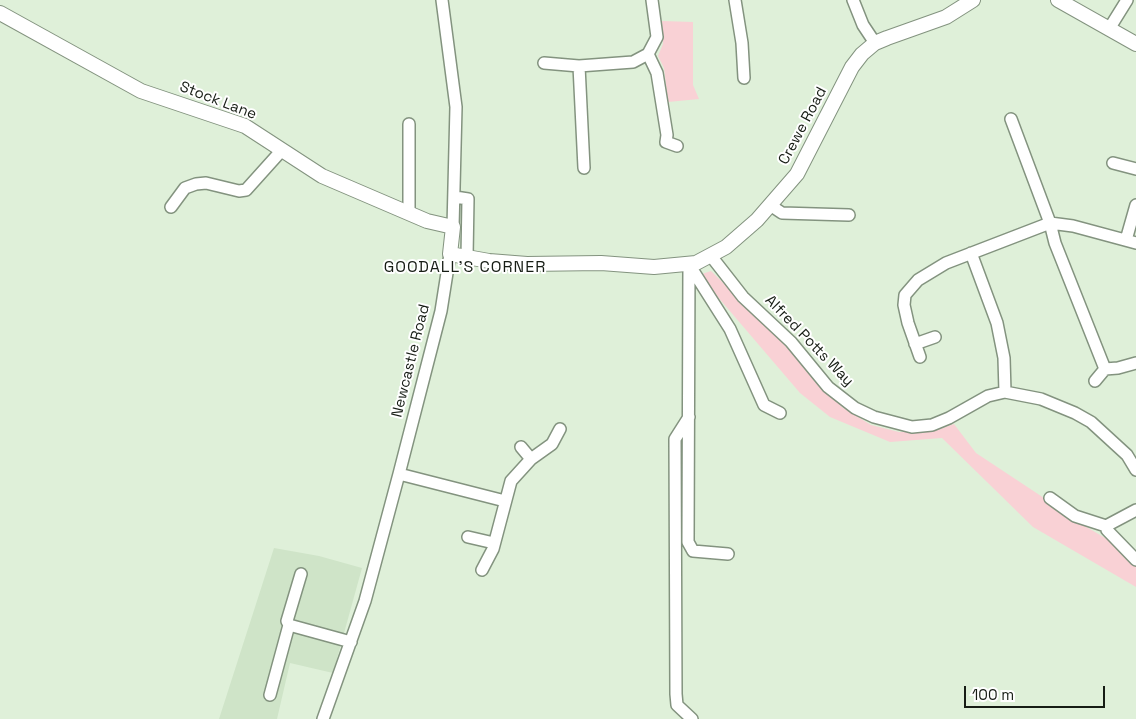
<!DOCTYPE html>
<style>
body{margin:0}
#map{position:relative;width:1136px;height:719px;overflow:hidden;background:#dff0d9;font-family:"Space Grotesk",sans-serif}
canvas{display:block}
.scale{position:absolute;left:964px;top:686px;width:141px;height:22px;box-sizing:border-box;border:2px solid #171d15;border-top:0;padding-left:6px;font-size:15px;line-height:18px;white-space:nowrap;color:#171d15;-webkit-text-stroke:4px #fff;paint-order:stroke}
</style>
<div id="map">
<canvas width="1136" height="719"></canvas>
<div class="scale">100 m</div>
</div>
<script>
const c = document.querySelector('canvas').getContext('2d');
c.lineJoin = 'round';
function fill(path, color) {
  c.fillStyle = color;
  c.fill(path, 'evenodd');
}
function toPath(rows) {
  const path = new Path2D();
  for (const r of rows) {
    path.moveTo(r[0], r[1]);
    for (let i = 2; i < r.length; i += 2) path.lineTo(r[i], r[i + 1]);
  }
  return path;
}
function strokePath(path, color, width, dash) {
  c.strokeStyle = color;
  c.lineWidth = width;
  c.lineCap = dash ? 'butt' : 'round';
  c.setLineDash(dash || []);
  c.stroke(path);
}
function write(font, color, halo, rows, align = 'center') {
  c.font = font + ' "Space Grotesk",sans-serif';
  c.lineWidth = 4;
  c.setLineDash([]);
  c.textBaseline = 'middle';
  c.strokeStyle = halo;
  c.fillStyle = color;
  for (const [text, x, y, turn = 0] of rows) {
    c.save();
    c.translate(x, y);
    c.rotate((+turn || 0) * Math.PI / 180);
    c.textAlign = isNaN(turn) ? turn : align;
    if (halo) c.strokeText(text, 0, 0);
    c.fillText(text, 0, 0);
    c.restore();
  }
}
fill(toPath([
 [274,548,319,556,362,568,333,673,290,663,277,719,219,719]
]), '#cfe4c8');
fill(toPath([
 [662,21,693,22,693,85,699,99,668,102,664,68,658,56,663,44],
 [711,271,763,322,842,407,871,425,899,432,934,431,954,424,976,453,1041,496,1061,512,1112,542,1136,565,1136,587,1033,527,942,438,890,442,830,417,800,393,699,275]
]), '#f9d1d5');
const minor = toPath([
 [442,0,456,107,453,227],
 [735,0,742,43,744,78],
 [853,0,863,25,875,43],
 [1109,29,1127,0],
 [648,54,657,37,652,0],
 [544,63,579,66,633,62,648,54,657,73,667,135,666,142,677,146],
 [579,66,584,168],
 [1011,119,1050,223,1055,243,1105,369],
 [1113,163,1136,169],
 [455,197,468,199,467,257],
 [770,205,782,213,849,215],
 [171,207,185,188,196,184,206,183,239,191,246,190,282,150],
 [409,213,409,124],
 [1126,240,1136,205],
 [971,253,997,323,1004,358,1005,392],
 [711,256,743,297,791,342,828,387,855,408,874,417,912,427,932,425,949,418,988,396,1005,392,1041,399,1075,413,1091,422,1127,455,1136,470],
 [689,264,688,542,693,551,728,554],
 [690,266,730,329,764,405,780,413],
 [915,344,935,337],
 [920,357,908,323,904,305,905,295,918,280,946,263,1050,223,1073,226,1136,243],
 [1095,381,1105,369,1118,368,1136,363],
 [689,417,675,439,676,694,677,705,692,719],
 [521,447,531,459],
 [399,474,505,501],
 [1050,498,1075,516,1106,526,1136,510],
 [1107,530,1136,560],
 [468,537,494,543],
 [482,570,493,549,511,481,531,459,552,444,560,429],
 [301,574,287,621,289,625,351,642],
 [270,695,289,625],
 [323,719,365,601,399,474,441,311,450,254]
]);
const major = toPath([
 [1058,0,1136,44],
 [0,13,141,91,245,126,322,176,427,221,453,227,450,254,489,261,527,264,601,263,654,267,696,263,726,247,757,220,797,174,852,67,862,54,875,43,887,38,946,17,973,0]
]);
strokePath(minor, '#83937f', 14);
strokePath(major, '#83937f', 16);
strokePath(minor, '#fff', 11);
strokePath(major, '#fff', 14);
write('15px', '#171d15', '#fff', [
 ["Stock Lane",218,101,21],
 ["Crewe Road",803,126,-62],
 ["Alfred Potts Way",809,341,46],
 ["Newcastle Road",411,361,-76]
]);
c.letterSpacing = '1px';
write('16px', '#171d15', '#fff', [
 ["GOODALL'S CORNER",465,268]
]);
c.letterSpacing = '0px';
</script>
